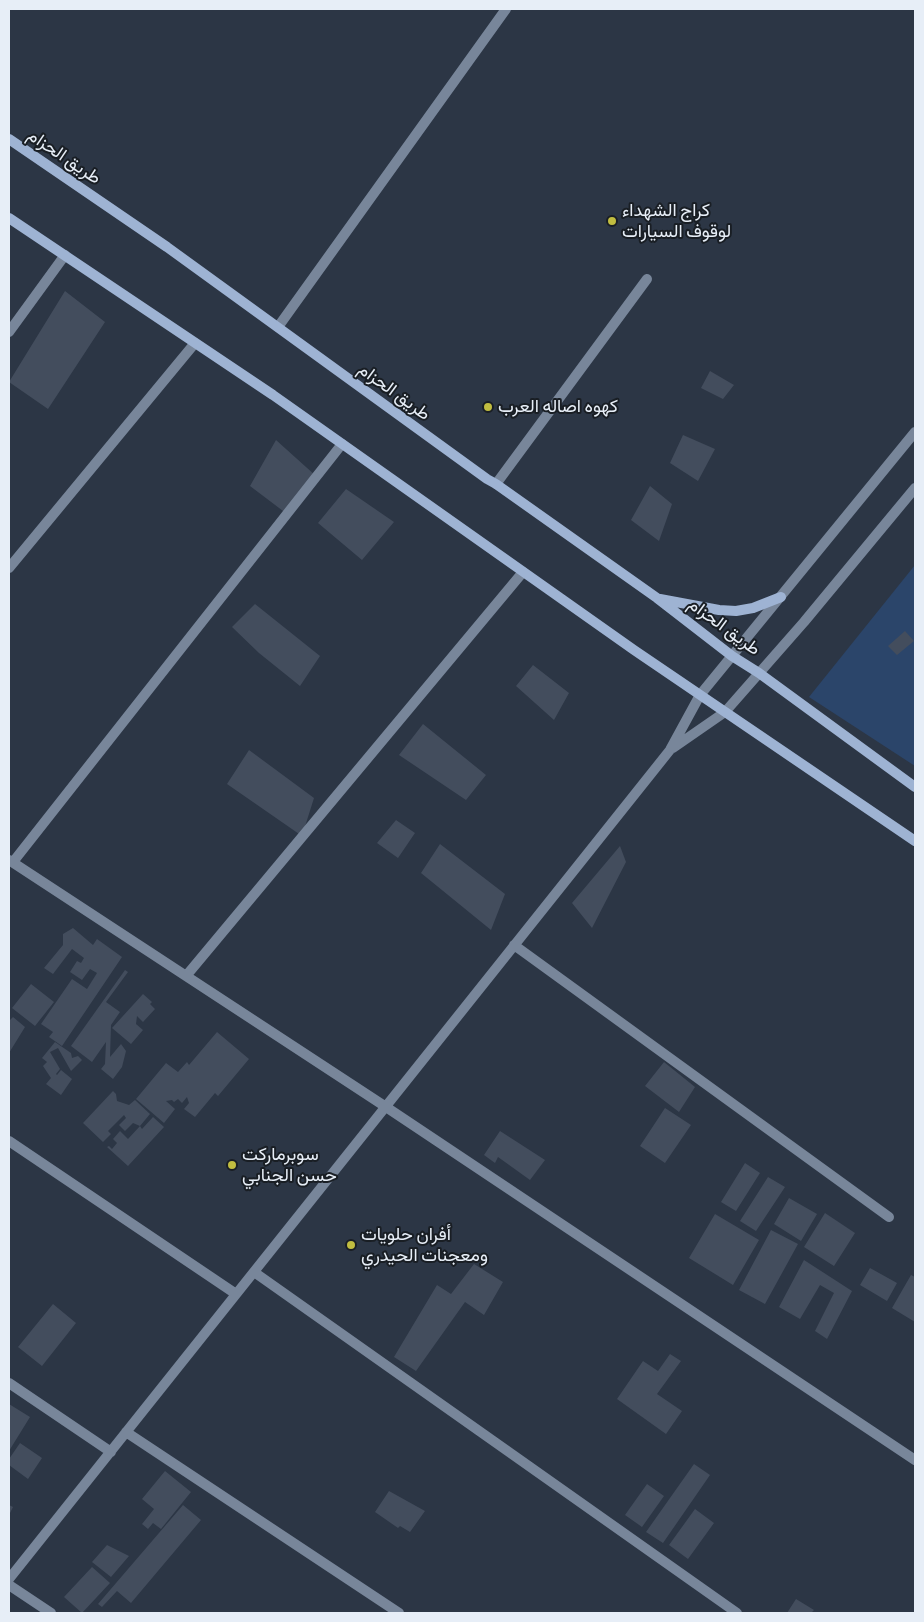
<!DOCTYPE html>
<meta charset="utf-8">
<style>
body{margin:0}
#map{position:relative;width:924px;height:1622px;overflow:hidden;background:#2c3645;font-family:Manrope,sans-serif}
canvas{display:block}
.frame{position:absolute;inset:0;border:10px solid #e7eef7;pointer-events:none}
</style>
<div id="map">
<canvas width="924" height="1622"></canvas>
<div class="frame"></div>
</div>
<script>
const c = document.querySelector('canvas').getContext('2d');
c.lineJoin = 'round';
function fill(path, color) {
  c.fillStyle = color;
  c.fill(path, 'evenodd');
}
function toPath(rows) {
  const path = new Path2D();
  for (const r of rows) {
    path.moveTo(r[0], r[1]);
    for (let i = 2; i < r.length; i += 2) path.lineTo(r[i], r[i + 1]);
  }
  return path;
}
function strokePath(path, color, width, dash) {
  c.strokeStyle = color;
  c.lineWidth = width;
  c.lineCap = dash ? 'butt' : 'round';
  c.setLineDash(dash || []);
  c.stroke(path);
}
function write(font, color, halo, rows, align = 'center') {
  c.font = font + ' Manrope,Vazirmatn,sans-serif';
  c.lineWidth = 4;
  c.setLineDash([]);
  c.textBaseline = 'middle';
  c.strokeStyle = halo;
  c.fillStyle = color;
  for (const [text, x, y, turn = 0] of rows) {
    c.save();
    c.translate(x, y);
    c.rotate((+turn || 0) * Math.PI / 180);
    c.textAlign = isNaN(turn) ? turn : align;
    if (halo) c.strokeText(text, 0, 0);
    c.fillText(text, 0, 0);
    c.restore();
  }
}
fill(toPath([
 [915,565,915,766,809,697]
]), '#2b456a');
fill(toPath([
 [65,291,105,322,48,409,9,382],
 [710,371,734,385,723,399,701,388],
 [683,435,715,449,698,481,670,463],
 [276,440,316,476,287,514,250,486],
 [650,486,672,504,659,541,631,520],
 [346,489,394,522,362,560,318,523],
 [255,604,320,656,300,686,259,653,232,627],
 [905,631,914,641,897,655,888,646],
 [533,665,569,693,554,720,516,686],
 [423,724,486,775,466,800,399,755],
 [249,750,314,798,302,836,227,784],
 [396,820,415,833,398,858,377,843],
 [440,844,505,894,491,930,421,873],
 [620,846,626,862,592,928,572,903],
 [73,928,93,945,97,939,122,957,62,1046,49,1037,53,1032,41,1024,72,979,87,989,97,973,90,969,82,980,70,972,77,961,81,963,84,958,72,949,53,974,44,968,63,945,63,934],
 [125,970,128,972,106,1002,120,1012,111,1025,110,1057,121,1044,126,1051,122,1067,113,1079,101,1069,105,1064,106,1042,92,1062,71,1046],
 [31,984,54,1002,35,1026,12,1008],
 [143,994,152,1002,150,1004,155,1009,143,1022,137,1016,136,1024,143,1030,131,1044,112,1028],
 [13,1017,25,1027,9,1053,9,1021],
 [217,1032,249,1059,218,1096,215,1093,195,1117,184,1109,189,1103,187,1097,182,1103,178,1099,174,1102,172,1100,166,1101,175,1109,164,1123,136,1099,166,1063,178,1072,187,1062,189,1065],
 [55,1042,71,1053,72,1058,78,1056,82,1060,71,1071,58,1048,50,1052,60,1069,56,1074,57,1075,61,1070,72,1079,61,1095,46,1084,51,1078,43,1066,47,1062,42,1058],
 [664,1062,695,1087,679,1112,645,1086],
 [113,1091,116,1094,117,1101,129,1105,135,1100,150,1114,140,1126,133,1123,125,1131,119,1125,126,1118,124,1115,108,1131,111,1134,103,1142,83,1123],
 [665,1108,691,1125,665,1163,640,1146],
 [153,1117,164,1127,128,1166,107,1147,109,1146,112,1149,117,1143,113,1139,120,1131,128,1139,140,1126,142,1129],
 [500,1131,545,1160,530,1180,498,1157,495,1163,484,1155],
 [745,1163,760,1173,736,1211,721,1202],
 [768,1177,785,1187,756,1231,740,1221],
 [789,1198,817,1214,801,1241,774,1224],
 [825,1213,855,1233,834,1266,804,1247],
 [715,1214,759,1240,733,1285,689,1258],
 [771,1230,798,1244,765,1304,739,1290],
 [804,1260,852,1291,827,1339,815,1331,834,1293,820,1285,800,1319,779,1307],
 [474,1264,503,1282,484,1315,465,1302,416,1371,394,1357,437,1285,451,1294],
 [870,1268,897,1283,887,1301,860,1285],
 [911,1275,915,1277,915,1322,892,1308],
 [53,1304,76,1323,42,1366,18,1347],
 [670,1354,681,1361,657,1394,682,1411,666,1434,617,1399,643,1361,658,1371],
 [9,1404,30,1417,9,1451],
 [20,1443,42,1458,28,1479,9,1465,9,1459],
 [694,1464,710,1475,663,1543,646,1532],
 [165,1471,191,1492,161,1529,153,1523,148,1529,142,1524,154,1509,142,1499],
 [647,1484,664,1496,642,1527,625,1515],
 [389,1491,425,1511,410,1532,400,1526,398,1528,375,1512],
 [9,1505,13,1507,9,1515],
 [183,1505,201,1520,131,1603,117,1591,102,1607,98,1604],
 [695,1509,714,1523,688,1559,669,1545],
 [107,1545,129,1556,111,1577,92,1562],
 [92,1567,110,1583,82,1613,64,1597],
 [796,1599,814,1610,811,1613,787,1613]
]), '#434d5d');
strokePath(toPath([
 [496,484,647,279]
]), '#78869a', 10);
strokePath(toPath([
 [278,327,506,9],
 [9,332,65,255],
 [9,568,195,343],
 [673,748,725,712],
 [9,860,386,1107,915,1460],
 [13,862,342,444],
 [514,945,889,1217],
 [186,976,523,572],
 [9,1141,236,1294],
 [254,1272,737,1613],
 [9,1383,111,1452],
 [126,1432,399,1613],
 [9,1579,670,750,700,695],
 [9,1585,51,1613]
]), '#78869a', 10);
strokePath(toPath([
 [700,695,915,432],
 [725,712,804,622,915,488]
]), '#78869a', 10);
strokePath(toPath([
 [9,139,167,247,487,479,496,484,657,598,732,656,759,673,915,787],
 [9,218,273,395,634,650,915,841],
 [660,599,719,610,736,611,753,608,781,597]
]), '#9eb3d3', 10);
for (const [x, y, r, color] of [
 [612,221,5,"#c1bd40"],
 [488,407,5,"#c1bd40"],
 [232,1165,5,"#c1bd40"],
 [351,1245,5,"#c1bd40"]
]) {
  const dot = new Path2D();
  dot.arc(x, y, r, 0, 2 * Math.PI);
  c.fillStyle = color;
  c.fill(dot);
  strokePath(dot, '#191e24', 2);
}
write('18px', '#e7eef7', '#191e24', [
 ["طريق الحزام",64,157,34],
 ["طريق الحزام",394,392,36],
 ["طريق الحزام",724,627,36]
]);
write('18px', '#e7eef7', '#191e24', [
 ["كراج الشهداء",622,211],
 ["لوقوف السيارات",622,232],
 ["كهوه اصاله العرب",498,407],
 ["سوبرماركت",242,1155],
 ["حسن الجنابي",242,1176],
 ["أفران حلويات",361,1235],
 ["ومعجنات الحيدري",361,1256]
], 'left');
</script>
